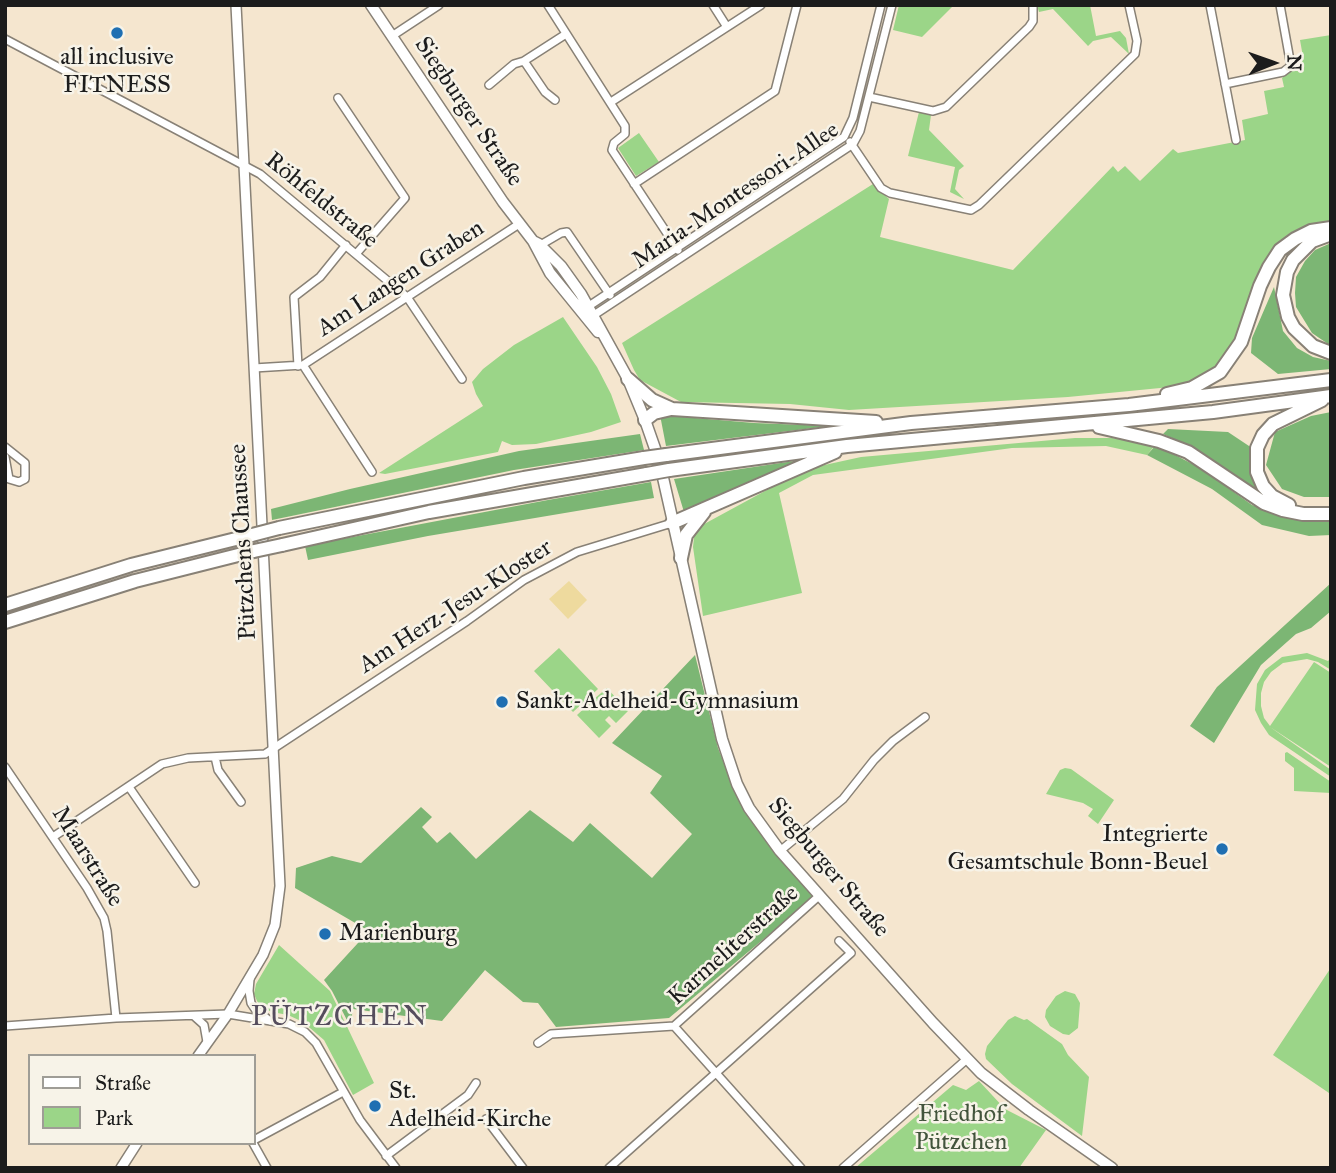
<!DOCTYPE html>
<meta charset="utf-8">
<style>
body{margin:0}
#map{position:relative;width:1336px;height:1173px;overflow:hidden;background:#f5e6cf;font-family:"IM FELL Great Primer",serif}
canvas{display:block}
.frame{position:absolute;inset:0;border:7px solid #1c1c1c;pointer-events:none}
.legend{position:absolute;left:28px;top:1054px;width:228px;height:91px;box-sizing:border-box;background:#f7f3e8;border:2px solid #9f9d96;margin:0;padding:9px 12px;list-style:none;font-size:21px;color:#1c1c1c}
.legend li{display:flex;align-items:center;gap:14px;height:35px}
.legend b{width:35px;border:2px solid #9f9d96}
.north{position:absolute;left:1238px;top:28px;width:70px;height:70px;-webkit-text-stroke:5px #f7f3e8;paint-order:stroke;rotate:89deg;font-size:19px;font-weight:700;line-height:28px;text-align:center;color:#1c1c1c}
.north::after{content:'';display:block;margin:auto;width:24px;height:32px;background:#1c1c1c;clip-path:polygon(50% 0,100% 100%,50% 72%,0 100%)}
</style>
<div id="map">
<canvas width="1336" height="1173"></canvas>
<div class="frame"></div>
<ul class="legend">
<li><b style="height:9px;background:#fff"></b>Straße</li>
<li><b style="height:19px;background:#9bd588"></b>Park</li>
</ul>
<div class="north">N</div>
</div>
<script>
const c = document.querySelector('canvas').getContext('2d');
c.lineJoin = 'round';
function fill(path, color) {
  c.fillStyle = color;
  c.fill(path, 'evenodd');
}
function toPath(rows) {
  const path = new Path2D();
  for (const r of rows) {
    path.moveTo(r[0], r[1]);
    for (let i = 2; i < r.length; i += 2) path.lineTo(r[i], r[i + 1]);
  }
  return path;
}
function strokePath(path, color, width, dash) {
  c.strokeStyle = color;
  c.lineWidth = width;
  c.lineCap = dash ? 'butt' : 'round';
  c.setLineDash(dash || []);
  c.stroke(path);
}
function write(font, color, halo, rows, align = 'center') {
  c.font = font + ' "IM FELL Great Primer",serif';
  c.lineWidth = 5;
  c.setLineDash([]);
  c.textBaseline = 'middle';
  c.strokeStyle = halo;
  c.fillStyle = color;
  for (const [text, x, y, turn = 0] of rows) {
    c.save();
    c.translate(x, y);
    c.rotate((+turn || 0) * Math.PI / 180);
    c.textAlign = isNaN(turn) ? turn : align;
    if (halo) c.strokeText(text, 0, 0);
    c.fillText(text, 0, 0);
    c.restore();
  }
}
fill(toPath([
 [899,5,954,5,922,37,893,30],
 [1037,5,1090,5,1096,36,1120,31,1126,38,1129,54,1111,37,1093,41,1088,46,1053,9,1039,12],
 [1331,35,1331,221,1310,224,1290,233,1276,245,1263,264,1254,284,1237,344,1217,369,1191,385,1068,397,849,410,790,404,681,402,640,380,634,370,622,343,873,184,889,199,880,237,1013,270,1113,166,1118,172,1125,166,1140,181,1173,149,1178,153,1245,140,1242,120,1268,114,1264,91,1284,87,1282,78,1293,70,1295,59,1303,57,1300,40],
 [919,112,931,115,929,130,964,166,959,170,955,189,964,199,950,192,955,167,908,156],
 [639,133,659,162,636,176,618,148],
 [563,317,597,367,611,394,621,422,591,432,536,444,512,445,502,441,498,452,385,474,379,473,483,406,476,394,472,382,483,369,514,345],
 [1075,438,1112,438,1156,444,1147,455,1106,446,1012,448,813,475,779,493,802,593,703,616,693,547,695,529,776,485,820,466,861,457],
 [559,648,598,689,573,712,534,671],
 [1307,653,1328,661,1330,659,1331,670,1318,662,1307,659,1283,663,1271,672,1264,682,1261,693,1261,706,1264,718,1270,726,1314,662,1331,673,1331,767,1270,727,1331,770,1331,777,1269,735,1261,723,1255,710,1257,684,1265,670,1282,657],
 [607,688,628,711,616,723,609,716,605,720,611,726,599,738,577,715,590,703,596,710,600,707,594,699],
 [1287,752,1331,782,1331,793,1294,791,1294,768,1285,761,1285,753],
 [1065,768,1071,769,1114,800,1098,824,1088,816,1093,809,1083,803,1046,794,1060,770],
 [279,945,330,991,374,1083,353,1095,324,1040,303,1022,288,1015,272,1012,261,1007,257,1001,254,994,256,984],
 [1330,969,1331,1091,1329,1093,1273,1055],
 [1065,991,1075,994,1080,1003,1078,1028,1069,1035,1063,1034,1050,1026,1045,1017,1046,1010,1056,996],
 [1015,1016,1024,1020,1027,1019,1062,1044,1068,1055,1089,1077,1082,1136,1012,1084,986,1059,985,1054,987,1046,1008,1020],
 [979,1081,1005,1109,1046,1130,1019,1168,855,1168,953,1085,966,1090]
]), '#9bd588');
fill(toPath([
 [1331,243,1331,346,1312,333,1296,307,1295,293,1296,277,1305,261,1315,250],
 [1274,287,1283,331,1297,348,1313,357,1331,361,1331,369,1278,374,1251,353,1252,338],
 [1331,412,1331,497,1304,497,1282,489,1266,465,1275,432,1311,416],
 [660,415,754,423,830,426,666,446],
 [1168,429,1228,432,1252,448,1255,483,1261,494,1194,448,1163,434],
 [640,434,644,450,514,470,272,520,271,509,350,489,519,451],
 [1156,445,1200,468,1252,505,1291,517,1331,519,1331,535,1309,536,1262,525,1212,489,1147,455],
 [814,458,721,494,684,512,674,479],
 [651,482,654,498,428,536,308,560,305,546,548,500],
 [1331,583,1331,611,1311,628,1296,634,1261,665,1214,743,1190,726,1217,687],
 [695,655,718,748,732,783,749,818,814,897,669,1018,556,1027,538,1003,523,1002,485,970,442,1021,353,1009,350,1026,332,991,324,980,369,931,295,888,296,868,332,856,361,863,421,807,432,817,422,827,437,843,450,832,476,859,530,810,573,842,590,823,652,878,692,834,650,793,662,776,612,743]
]), '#7cb674');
fill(toPath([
 [569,581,587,600,568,619,549,599]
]), '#eeda9e');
const minor = toPath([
 [548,5,625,126,625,134,614,143,612,150,678,250],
 [713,5,727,27],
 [1210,5,1236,140],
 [392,36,439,5],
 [5,39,260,174,407,297,462,379],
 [524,61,545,92,555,100],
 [1225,84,1283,72,1291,66,1280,5],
 [489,85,514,64,524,61,566,34],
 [869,97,933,111,946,107,1029,27,1033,21,1033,5],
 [338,98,405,198,356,254],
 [611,102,761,5],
 [850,142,881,188,890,193,971,210,979,205,1135,54,1137,41,1129,5],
 [634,184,775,91,797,5],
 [537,247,561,233,567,232,610,295],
 [589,306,844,137,853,118,881,5],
 [594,315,853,144,860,131,892,5],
 [303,365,372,472],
 [298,366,294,297,320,277,346,245],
 [254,368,303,365,519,224],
 [5,447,25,463,25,479,19,482,9,479,5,457],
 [215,757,218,770,241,802],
 [5,767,87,888,104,918,107,931,116,1018],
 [129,787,195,883],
 [53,837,162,764,188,758,265,754,467,621,524,580,577,552,672,523],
 [780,851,843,799,874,760,893,741,925,717],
 [250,979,249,991,251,1003,255,1009,270,1021],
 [194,1016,204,1025,207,1042],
 [5,1026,116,1018,228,1014,289,1024,305,1032,316,1043,360,1120,396,1168],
 [674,1026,801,1168],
 [538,1043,551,1034,674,1026,820,895],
 [486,1119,523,1168],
 [254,1140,343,1092],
 [253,1143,267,1168],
 [386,1156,468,1095,476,1083],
 [609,1168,851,953,839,941],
 [843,1168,967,1059]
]);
const tertiary = toPath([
 [198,1056,228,1014,263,955,275,925,280,886,236,5],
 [121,1168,137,1143]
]);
const secondary = toPath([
 [371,5,503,202,533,241,550,273,598,332],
 [533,241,539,244,561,266,581,294,628,379,645,420,659,460,722,739,737,784,749,808,780,851,933,1023,981,1073,1029,1110,1112,1168]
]);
const motorway = toPath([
 [1331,234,1312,241,1293,260,1287,272,1283,295,1288,317,1294,328,1313,346,1331,353],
 [628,379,652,400,672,409,876,422],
 [1167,394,1192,388,1220,372,1241,342,1260,286,1269,267,1280,250,1295,239,1311,231,1331,228],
 [645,420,654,413,671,409],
 [1099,427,1159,441,1188,452,1264,503,1283,510,1303,514,1331,514],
 [666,455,911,423,1129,405,1331,380],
 [669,470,847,446,1213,412,1331,396],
 [1289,505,1272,496,1263,486,1257,472,1257,448,1263,435,1273,424,1322,400],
 [672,523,835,452],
 [279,528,524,478,644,458],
 [282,545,429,512,647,474],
 [681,558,686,535,704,512],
 [5,605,131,565,252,535],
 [5,622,135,581,254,551]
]);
strokePath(minor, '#888176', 10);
strokePath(tertiary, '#888176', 12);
strokePath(secondary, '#888176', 13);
strokePath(motorway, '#888176', 16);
strokePath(minor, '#fff', 7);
strokePath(tertiary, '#fff', 9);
strokePath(secondary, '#fff', 10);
strokePath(motorway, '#fff', 12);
const motorwayBridge = toPath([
 [644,458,666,455],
 [647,474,669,470],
 [252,535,279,528],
 [254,551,282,545]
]);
strokePath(motorwayBridge, '#888176', 16, []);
strokePath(motorwayBridge, '#fff', 12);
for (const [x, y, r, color] of [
 [117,33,7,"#1f6fb2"],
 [502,702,7,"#1f6fb2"],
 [1222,849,7,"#1f6fb2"],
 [325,934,7,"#1f6fb2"],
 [375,1106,7,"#1f6fb2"]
]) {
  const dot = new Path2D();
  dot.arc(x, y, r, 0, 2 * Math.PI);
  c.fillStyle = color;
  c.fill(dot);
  strokePath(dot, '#f7f3e8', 2.5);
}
write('24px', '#1c1c1c', '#f7f3e8', [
 ["all inclusive",117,58,"center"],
 ["FITNESS",117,86,"center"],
 ["Sankt-Adelheid-Gymnasium",516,702],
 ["Integrierte",1208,835,"right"],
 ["Gesamtschule Bonn-Beuel",1208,863,"right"],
 ["Marienburg",339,934],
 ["St.",389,1092],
 ["Adelheid-Kirche",389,1120]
], 'left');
write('24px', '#1c1c1c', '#f7f3e8', [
 ["Siegburger Straße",468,112,56],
 ["Maria-Montessori-Allee",736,196,-34],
 ["Röhfeldstraße",321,201,39],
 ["Am Langen Graben",401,279,-33],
 ["Pützchens Chaussee",244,542,-93],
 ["Am Herz-Jesu-Kloster",456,607,-33],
 ["Maarstraße",87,857,58],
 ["Siegburger Straße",828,868,50],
 ["Karmeliterstraße",734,946,-42]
]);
write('24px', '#42543c', '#f7f3e8', [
 ["Friedhof",961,1115],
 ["Pützchen",961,1143]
]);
c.letterSpacing = '2px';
write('28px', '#554d5d', '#f7f3e8', [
 ["PÜTZCHEN",340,1018]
]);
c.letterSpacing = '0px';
</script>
